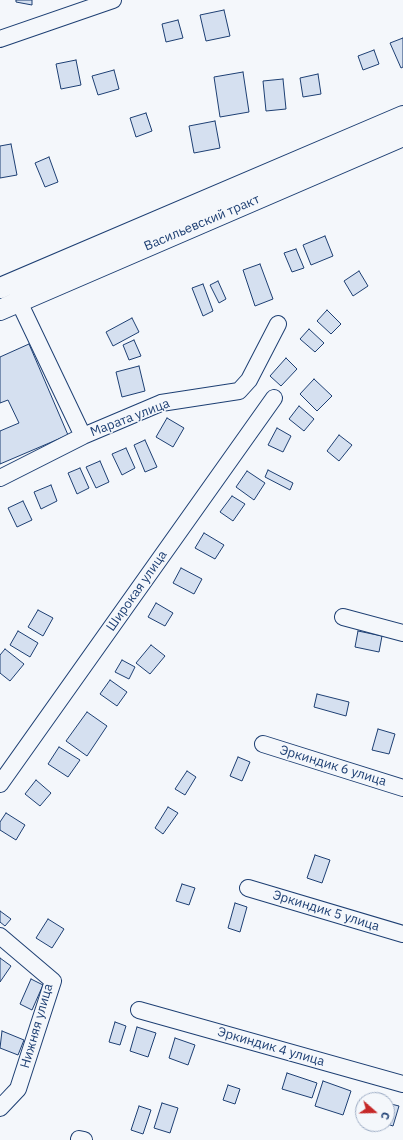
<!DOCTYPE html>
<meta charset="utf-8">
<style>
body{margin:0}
#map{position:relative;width:403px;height:1140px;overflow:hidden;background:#f4f7fb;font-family:"IBM Plex Sans",sans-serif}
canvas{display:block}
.north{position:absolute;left:355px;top:1092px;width:40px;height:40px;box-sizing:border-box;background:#f4f7fb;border:1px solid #9eadc5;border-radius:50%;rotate:110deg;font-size:11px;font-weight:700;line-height:16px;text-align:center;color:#1d3f73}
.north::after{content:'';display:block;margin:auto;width:14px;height:18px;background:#c62828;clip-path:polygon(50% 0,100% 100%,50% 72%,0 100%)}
</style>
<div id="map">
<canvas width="403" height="1140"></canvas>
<div class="north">С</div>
</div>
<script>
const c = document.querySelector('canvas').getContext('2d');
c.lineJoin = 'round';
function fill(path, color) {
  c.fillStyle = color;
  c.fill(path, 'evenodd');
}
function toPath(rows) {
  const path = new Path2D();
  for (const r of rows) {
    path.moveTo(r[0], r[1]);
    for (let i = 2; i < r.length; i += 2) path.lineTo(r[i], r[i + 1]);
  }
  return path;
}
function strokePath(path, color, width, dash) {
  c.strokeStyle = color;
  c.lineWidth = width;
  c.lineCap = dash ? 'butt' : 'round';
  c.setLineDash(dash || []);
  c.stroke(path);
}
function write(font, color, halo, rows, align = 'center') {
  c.font = font + ' "IBM Plex Sans",sans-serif';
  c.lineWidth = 3;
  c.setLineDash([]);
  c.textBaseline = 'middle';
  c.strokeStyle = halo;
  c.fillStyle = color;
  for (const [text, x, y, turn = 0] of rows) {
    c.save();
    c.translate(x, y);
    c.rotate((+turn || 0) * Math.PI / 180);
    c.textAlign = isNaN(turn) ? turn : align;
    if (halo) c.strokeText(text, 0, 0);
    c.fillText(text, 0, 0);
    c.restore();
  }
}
const building = toPath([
 [16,0,32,0,32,5,16,2,16,0],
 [224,10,230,36,206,41,200,15,224,10],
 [178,20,183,38,166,42,162,24,178,20],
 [403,38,403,67,401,68,390,43,403,38],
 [374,50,379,64,363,70,358,56,374,50],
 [76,60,81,85,61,89,56,64,76,60],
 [114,70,119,89,98,95,92,76,114,70],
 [243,72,249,112,220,117,214,77,243,72],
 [318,74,321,94,303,97,300,78,318,74],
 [283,79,286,109,266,111,263,81,283,79],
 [146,113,152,131,136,137,130,118,146,113],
 [215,121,220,148,194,153,189,126,215,121],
 [11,144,17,175,0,178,0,146,11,144],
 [49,157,58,182,45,187,35,163,49,157],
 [325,236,333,256,311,265,303,245,325,236],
 [296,249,304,268,292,272,284,253,296,249],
 [260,264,273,299,255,306,243,270,260,264],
 [359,271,368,286,353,296,344,281,359,271],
 [218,281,226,299,219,303,210,285,218,281],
 [203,284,213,311,203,316,192,288,203,284],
 [327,310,341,324,331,334,317,321,327,310],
 [132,318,139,332,113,346,106,332,132,318],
 [309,329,324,343,315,352,300,339,309,329],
 [134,340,141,356,129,360,123,345,134,340],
 [29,344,68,435,0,464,0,431,19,423,8,400,0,403,0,357,29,344],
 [286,358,297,369,281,386,270,376,286,358],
 [139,366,145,391,122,397,116,372,139,366],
 [314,379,332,396,317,411,300,394,314,379],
 [299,406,314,419,304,431,289,419,299,406],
 [167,418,184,428,173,447,156,437,167,418],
 [277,428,291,436,283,452,268,445,277,428],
 [339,435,352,445,339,461,327,451,339,435],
 [145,440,157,467,145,472,134,445,145,440],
 [126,448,135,468,122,475,112,454,126,448],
 [100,461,109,482,96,488,86,467,100,461],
 [80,468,89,488,77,494,68,473,80,468],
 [268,470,293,483,290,490,265,477,268,470],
 [247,471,265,483,254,500,236,487,247,471],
 [51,485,57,501,41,509,34,492,51,485],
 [232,496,245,504,233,521,220,512,232,496],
 [23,501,32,520,17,527,8,508,23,501],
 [204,533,224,545,215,559,195,548,204,533],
 [181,568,202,579,194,594,173,583,181,568],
 [156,603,173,613,165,626,148,617,156,603],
 [38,610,53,618,43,636,28,627,38,610],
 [18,631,38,643,30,657,10,645,18,631],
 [358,631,382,636,379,652,355,647,358,631],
 [151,645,165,656,150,674,136,663,151,645],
 [5,649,24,664,10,681,0,673,0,655,5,649],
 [122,660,135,667,129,679,115,672,122,660],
 [110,680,127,692,117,706,100,694,110,680],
 [317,694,349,702,346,716,314,707,317,694],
 [87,712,107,726,87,756,66,741,87,712],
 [378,729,395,734,389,754,372,750,378,729],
 [59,747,80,760,68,777,48,764,59,747],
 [238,757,250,762,242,781,230,776,238,757],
 [187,771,196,777,185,795,175,789,187,771],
 [36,780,51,793,40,806,25,794,36,780],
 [168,807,178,813,163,834,155,828,168,807],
 [6,813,25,825,16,840,0,830,0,822,6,813],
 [315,855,330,860,322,883,307,878,315,855],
 [182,884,195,888,189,905,176,901,182,884],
 [235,903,247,907,240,932,228,928,235,903],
 [0,911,11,919,5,926,0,922,0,911],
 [48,919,64,929,52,948,36,938,48,919],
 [0,958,11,966,0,982,0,958],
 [31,979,43,985,32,1010,20,1004,31,979],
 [115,1022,126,1026,120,1045,109,1042,115,1022],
 [137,1027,156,1033,148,1057,130,1051,137,1027],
 [2,1031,24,1040,18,1055,0,1048,2,1031],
 [175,1038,195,1045,188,1065,169,1058,175,1038],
 [287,1073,317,1083,312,1098,282,1089,287,1073],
 [323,1081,351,1091,343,1115,315,1106,323,1081],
 [228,1085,240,1089,235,1104,223,1100,228,1085],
 [162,1103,178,1108,170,1133,154,1128,162,1103],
 [387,1103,399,1106,393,1126,387,1124,387,1103],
 [139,1106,151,1110,143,1134,131,1130,139,1106]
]);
fill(building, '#d5e0f0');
strokePath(building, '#1d3f73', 1);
const minor = toPath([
 [0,39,113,0],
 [19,302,83,436],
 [0,478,83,436,161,403,239,391,249,380,278,324],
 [343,617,403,633],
 [263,744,403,788],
 [0,784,274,398],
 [248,888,403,934],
 [0,936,53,981,18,1089,0,1108],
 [139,1010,403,1084],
 [79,1139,84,1140]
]);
const major = toPath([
 [0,288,403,116],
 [0,310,403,136]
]);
strokePath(minor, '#1d3f73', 18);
strokePath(major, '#1d3f73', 22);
strokePath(minor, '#f4f7fb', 16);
strokePath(major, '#f4f7fb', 20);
write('13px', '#1d3f73', '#f4f7fb', [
 ["Васильевский тракт",202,223,-23],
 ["Марата улица",130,418,-21],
 ["Широкая улица",137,591,-55],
 ["Эркиндик 6 улица",333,766,17],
 ["Эркиндик 5 улица",326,911,17],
 ["Нижняя улица",37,1026,-74],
 ["Эркиндик 4 улица",271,1047,16]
]);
</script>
